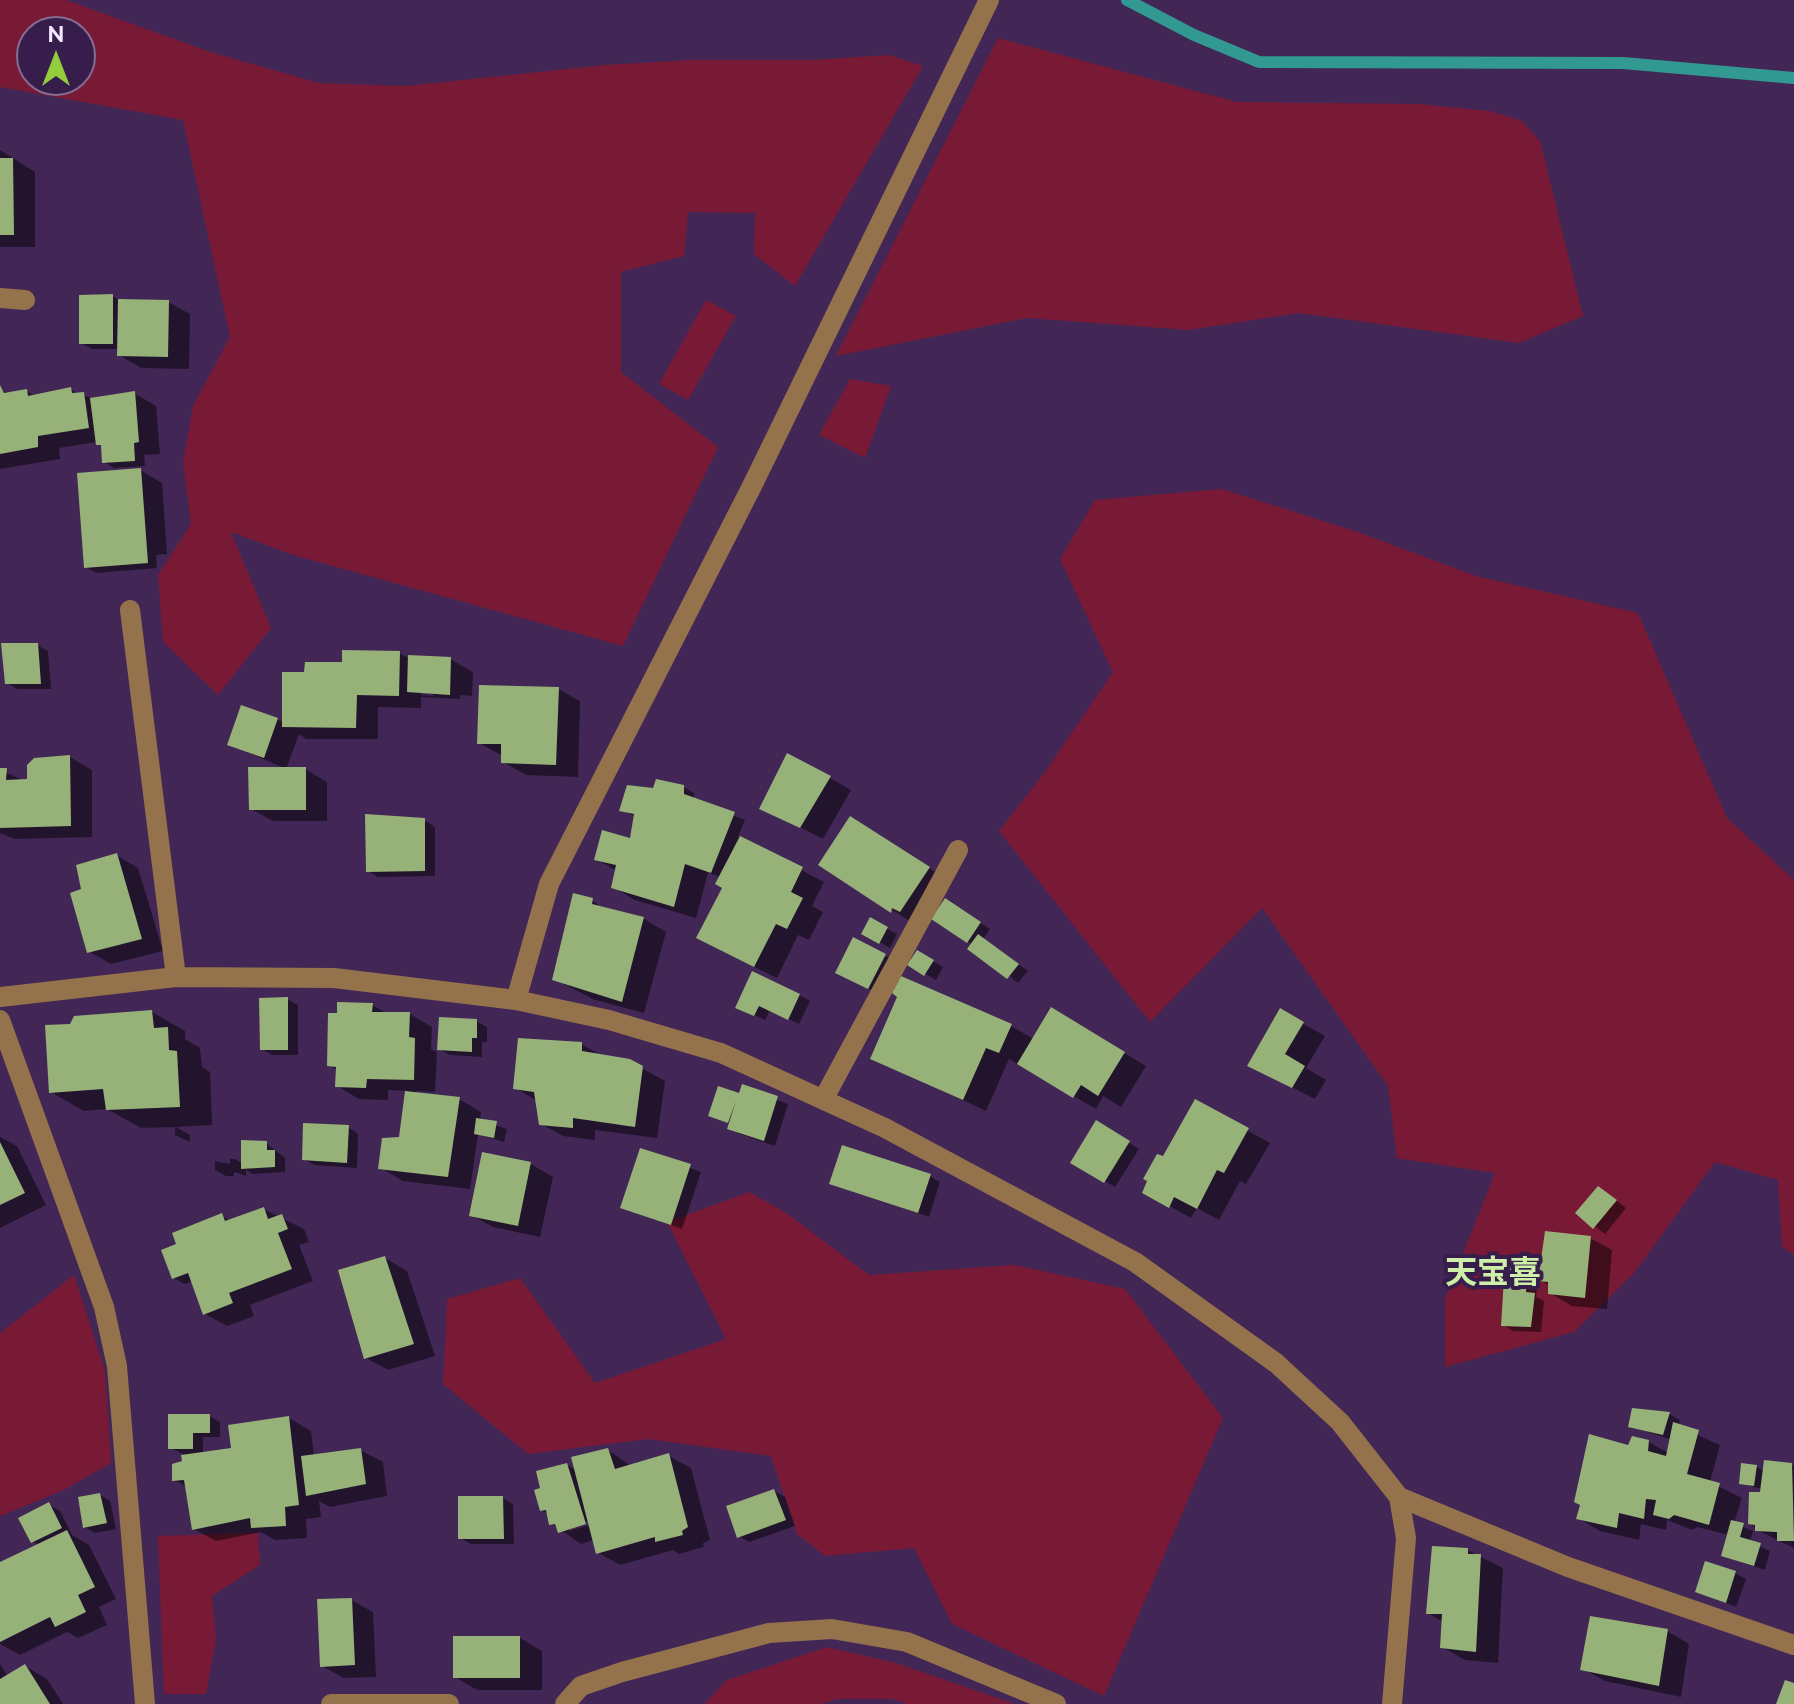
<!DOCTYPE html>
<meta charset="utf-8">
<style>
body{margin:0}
#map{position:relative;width:1794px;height:1704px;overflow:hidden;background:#422756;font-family:Raleway,sans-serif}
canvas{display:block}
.north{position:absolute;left:16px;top:16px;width:80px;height:80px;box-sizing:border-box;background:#371d4b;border:2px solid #826e93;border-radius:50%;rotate:0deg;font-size:22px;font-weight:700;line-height:32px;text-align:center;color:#f3e7ff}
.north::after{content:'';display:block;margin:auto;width:28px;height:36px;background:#93cc3d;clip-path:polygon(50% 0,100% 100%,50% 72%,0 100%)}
</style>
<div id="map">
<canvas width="1794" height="1704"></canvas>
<div class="north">N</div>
</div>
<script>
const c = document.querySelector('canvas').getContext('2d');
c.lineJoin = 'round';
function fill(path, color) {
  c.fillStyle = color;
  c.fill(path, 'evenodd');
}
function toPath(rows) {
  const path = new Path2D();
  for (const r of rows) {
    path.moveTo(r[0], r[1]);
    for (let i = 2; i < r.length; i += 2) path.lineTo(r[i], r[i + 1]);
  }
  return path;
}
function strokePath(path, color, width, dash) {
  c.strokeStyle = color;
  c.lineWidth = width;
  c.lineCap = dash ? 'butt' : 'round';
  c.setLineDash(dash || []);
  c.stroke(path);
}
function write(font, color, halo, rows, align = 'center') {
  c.font = font + ' Raleway,"Noto Sans JP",sans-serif';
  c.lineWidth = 8;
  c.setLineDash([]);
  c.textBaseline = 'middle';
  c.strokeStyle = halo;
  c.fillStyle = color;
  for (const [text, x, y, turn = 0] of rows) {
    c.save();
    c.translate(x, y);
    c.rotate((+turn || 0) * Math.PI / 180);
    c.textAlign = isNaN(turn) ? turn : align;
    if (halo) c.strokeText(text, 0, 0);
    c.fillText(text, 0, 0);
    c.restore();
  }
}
fill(toPath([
 [0,0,66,0,210,52,319,83,406,86,605,65,691,60,812,60,889,55,923,66,795,286,754,254,755,213,688,212,684,256,621,272,621,372,718,447,623,646,293,555,231,532,271,628,218,695,163,642,158,575,191,524,183,462,193,406,230,337,183,120,0,87],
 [32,32,80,32,80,80,32,80],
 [998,38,1237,102,1419,104,1490,111,1522,121,1540,141,1583,316,1519,343,1299,313,1189,330,1027,318,836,356],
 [706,300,736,316,688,400,659,384],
 [850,379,891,386,865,458,819,435],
 [1222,489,1358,532,1476,576,1638,613,1727,818,1794,880,1794,1255,1782,1247,1778,1180,1715,1162,1634,1273,1574,1332,1445,1367,1445,1299,1495,1173,1397,1158,1388,1086,1262,908,1150,1022,999,831,1045,772,1113,672,1060,559,1095,500],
 [749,1192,785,1212,869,1275,1015,1265,1125,1289,1223,1418,1104,1696,952,1624,914,1548,825,1556,797,1534,771,1456,648,1439,528,1454,443,1384,447,1299,520,1278,595,1383,726,1339,667,1222],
 [74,1275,105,1371,111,1463,64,1490,0,1516,0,1333],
 [258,1533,260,1565,212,1596,216,1640,206,1694,164,1694,158,1536],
 [827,1647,896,1663,1015,1704,907,1704,893,1699,837,1699,822,1704,704,1704,727,1680]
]), '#781a35');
fill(toPath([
 [0,150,35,172,35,247,0,247],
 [112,296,121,301,168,302,190,314,189,369,141,368,119,355,119,349,92,349,81,343],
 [0,389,10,394,27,391,36,397,71,390,93,399,134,393,156,406,160,454,144,455,145,466,114,468,104,462,103,447,97,442,59,448,60,459,0,469],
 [140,470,162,483,167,554,156,555,157,568,96,573,86,567],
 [37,645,48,651,51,689,17,689,7,683],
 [399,653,410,659,450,659,473,672,472,696,460,695,460,699,421,697,421,708,378,707,378,739,306,739,299,734,286,769,305,769,327,782,327,821,273,821,251,809,284,768,229,744,277,719,284,723,306,674],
 [421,691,426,691,435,696,421,695],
 [558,689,580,701,578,777,526,775,503,762,503,756,479,743],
 [70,757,92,770,92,837,15,839,0,833,0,770,25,781],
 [830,778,851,790,823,839,762,808],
 [683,787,694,793,694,800,745,820,738,837,824,882,812,906,823,912,809,940,798,935,777,978,720,950,724,887,721,877,708,873,696,918,635,900,613,887,617,871,596,859,640,843,636,817,622,810,655,790],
 [424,820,435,827,435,876,378,877,368,871],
 [872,831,951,882,913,923,820,865],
 [116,855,138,868,163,951,111,964,88,951,83,890],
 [592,900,602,908,644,919,666,932,644,1013,595,1000,554,979],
 [956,906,990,929,983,939,1028,971,1018,983,972,944,934,919],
 [871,920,897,934,890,948,864,933],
 [854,939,896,962,879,994,848,978],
 [917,952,943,967,936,980,910,965],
 [799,995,810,1001,799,1024,770,1010,765,1020,738,1007],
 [287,999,298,1005,298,1055,272,1055,262,1049],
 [372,1005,388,1014,410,1014,432,1027,431,1049,437,1052,435,1092,416,1091,416,1094,459,1099,481,1112,480,1120,507,1129,504,1142,478,1134,470,1189,403,1181,381,1168,401,1139,407,1091,388,1090,388,1100,359,1099,337,1086,338,1071,329,1065],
 [1052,1010,1146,1066,1121,1107,1103,1096,1096,1109,1009,1059,986,1111,872,1058,1011,1026,1034,1039],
 [1281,1011,1325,1036,1306,1068,1326,1080,1315,1099,1250,1066],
 [152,1012,185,1031,185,1039,200,1048,202,1067,210,1072,212,1125,176,1127,190,1135,190,1142,175,1135,175,1127,141,1128,107,1109,84,1111,51,1092,71,1026],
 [476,1021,487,1027,487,1042,482,1042,482,1057,450,1055,439,1049],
 [581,1044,604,1057,629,1061,665,1081,657,1138,595,1130,595,1140,563,1136,541,1124,538,1101,515,1088],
 [743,1087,788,1104,775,1146,740,1134,729,1128,731,1124,710,1115,740,1095],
 [1196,1102,1270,1143,1246,1184,1240,1181,1219,1220,1197,1208,1191,1218,1145,1192],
 [1097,1123,1139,1149,1115,1187,1073,1162],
 [348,1127,358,1134,357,1168,314,1165,304,1159],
 [0,1137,17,1146,46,1205,0,1228],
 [266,1143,285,1158,285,1172,253,1174,246,1170,246,1176,234,1172,234,1176,226,1176,215,1170,215,1161,230,1164,230,1159,235,1159,243,1164],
 [641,1150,701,1172,682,1229,622,1207],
 [484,1154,531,1164,553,1177,540,1237,493,1227,471,1215],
 [930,1176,940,1182,929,1217,832,1183],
 [1609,1195,1626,1208,1605,1234,1578,1213],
 [263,1209,304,1229,309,1242,299,1245,313,1281,250,1305,254,1316,227,1326,205,1314,193,1281,184,1284,174,1278,176,1247,222,1216,231,1221],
 [1590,1238,1612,1250,1607,1309,1572,1306,1550,1293,1550,1286,1538,1279,1536,1297,1544,1301,1541,1332,1513,1331,1503,1325,1528,1267,1541,1274],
 [385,1258,407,1271,435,1356,388,1370,366,1358],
 [1634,1410,1669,1414,1680,1420,1678,1426,1720,1445,1710,1482,1742,1498,1734,1523,1753,1531,1750,1542,1770,1551,1765,1570,1723,1556,1729,1535,1697,1527,1692,1530,1667,1520,1666,1530,1641,1524,1639,1540,1600,1531,1578,1518,1630,1448,1649,1442,1668,1453,1672,1440,1631,1426],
 [209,1416,220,1422,220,1437,203,1437,203,1454,233,1449,289,1418,311,1431,314,1456,360,1450,383,1462,387,1496,330,1507,319,1501,321,1517,306,1519,307,1538,275,1540,261,1532,216,1541,194,1529,187,1487,174,1480,184,1462,183,1454,170,1448],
 [608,1450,631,1466,669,1456,691,1468,710,1540,703,1543,704,1547,679,1554,673,1550,620,1565,597,1552,594,1540,581,1544,551,1523,549,1514,541,1510,567,1465,576,1470],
 [595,1519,596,1523,569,1531,569,1527],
 [1792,1465,1794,1466,1794,1548,1757,1530,1750,1523,1768,1491,1741,1483,1757,1467,1764,1471],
 [774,1491,785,1497,795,1526,749,1542,739,1536],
 [100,1495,110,1501,116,1529,95,1533,84,1527],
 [503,1498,513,1504,514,1544,471,1544,460,1538],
 [49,1505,60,1511,72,1535,89,1545,116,1599,99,1607,107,1625,78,1638,67,1632,20,1655,0,1644,0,1564,39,1545,32,1541],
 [1467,1550,1503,1568,1498,1663,1465,1660,1442,1647,1443,1622,1428,1613],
 [1735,1573,1746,1579,1736,1607,1697,1591],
 [351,1600,373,1612,376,1677,344,1678,322,1666],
 [1667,1631,1689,1644,1681,1697,1605,1681,1583,1669],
 [520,1638,542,1651,542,1690,477,1690,455,1677],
 [0,1664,8,1677,25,1666,47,1679,63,1704,0,1704]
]), '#0007');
strokePath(toPath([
 [1127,0,1194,35,1259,62,1623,63,1794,78]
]), '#329992', 12);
fill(toPath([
 [0,158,13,158,14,235,0,235],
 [113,294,113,344,79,344,79,295],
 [118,299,169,300,168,357,117,356],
 [0,385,4,393,27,389,28,396,71,387,72,393,84,392,89,428,38,436,38,447,0,454],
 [135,391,139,442,134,443,135,461,102,463,101,445,96,445,90,398],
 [141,468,148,563,84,568,77,473],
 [1,643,38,643,41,684,5,684],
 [342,650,400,651,399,696,357,695,356,728,282,727,282,672,304,672,305,662,342,662],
 [408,655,451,657,450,695,407,692],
 [479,685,559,687,556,765,501,763,501,744,477,744],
 [241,705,278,718,264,758,227,745],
 [787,753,831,776,800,828,759,809],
 [70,755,71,826,0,828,0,768,7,768,6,780,27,779,27,765,34,758],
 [248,767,306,767,306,810,249,810],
 [656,779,684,785,684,794,735,812,711,873,685,864,674,907,611,888,616,865,594,860,602,830,630,838,634,814,619,811,627,785,653,788],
 [365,814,425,818,425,871,366,872],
 [850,816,930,867,900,912,892,908,891,913,818,865],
 [740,836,803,867,791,892,803,898,787,929,776,924,754,967,696,938,722,888,715,884],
 [117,853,142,939,87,953,70,893,81,889,76,865],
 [573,893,593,898,592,904,644,917,622,1002,552,980],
 [945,898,981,922,967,943,931,919],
 [870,917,888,927,879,944,861,934],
 [978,934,1019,964,1007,979,967,949],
 [853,937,886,954,868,989,835,973],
 [917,950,934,960,924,976,907,965],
 [752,971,800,994,788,1020,759,1006,754,1016,735,1008],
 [901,976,1012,1024,999,1053,986,1048,963,1100,870,1059,897,997,892,993],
 [288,997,288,1050,260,1050,259,998],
 [337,1002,373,1003,372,1012,410,1012,409,1037,415,1038,414,1080,367,1079,366,1088,335,1087,336,1067,327,1066,328,1013,337,1013],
 [1051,1007,1125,1052,1098,1096,1081,1085,1073,1098,1017,1064],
 [1280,1008,1304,1022,1285,1054,1305,1066,1292,1088,1247,1066],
 [152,1010,154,1028,168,1027,169,1050,177,1051,180,1107,106,1110,103,1089,49,1093,45,1025,70,1024,74,1016],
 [439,1017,477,1019,477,1038,472,1038,472,1052,437,1050],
 [518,1038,582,1042,582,1051,630,1059,643,1066,635,1127,573,1118,573,1128,539,1125,534,1092,513,1089],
 [742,1084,778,1096,764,1141,727,1129,736,1101,728,1123,708,1116,718,1086,739,1093],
 [405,1091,460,1097,448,1177,378,1169,382,1138,399,1137],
 [1195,1099,1249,1128,1224,1173,1217,1170,1197,1209,1174,1197,1169,1208,1142,1193,1147,1181,1143,1179,1157,1154,1163,1156],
 [476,1118,497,1121,494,1138,474,1134],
 [1096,1120,1130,1141,1104,1183,1070,1163],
 [303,1123,349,1125,347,1163,302,1160],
 [241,1140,267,1141,267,1150,275,1150,275,1167,241,1169],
 [0,1142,25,1193,0,1205],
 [842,1145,931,1174,918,1213,829,1184],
 [640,1148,691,1164,671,1225,620,1208],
 [482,1152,531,1162,518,1226,469,1216],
 [1598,1186,1617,1200,1593,1229,1575,1213],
 [264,1207,268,1219,282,1214,288,1229,278,1233,292,1269,229,1293,233,1303,203,1315,188,1273,172,1279,161,1250,176,1244,172,1233,222,1213,225,1221],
 [1545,1231,1591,1236,1585,1298,1548,1294,1548,1282,1538,1281],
 [385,1256,414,1344,364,1359,338,1270],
 [1505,1262,1529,1265,1526,1292,1535,1293,1531,1327,1501,1326],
 [1632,1408,1670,1412,1663,1435,1628,1427],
 [168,1414,210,1414,210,1433,193,1433,193,1449,168,1449],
 [289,1416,299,1505,285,1507,286,1526,251,1528,250,1518,192,1530,184,1480,172,1481,172,1464,182,1461,181,1455,231,1448,228,1425],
 [1673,1422,1699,1430,1687,1474,1720,1483,1709,1525,1674,1515,1669,1519,1653,1515,1656,1500,1646,1499,1644,1519,1619,1513,1617,1528,1576,1519,1580,1505,1574,1502,1589,1434,1628,1445,1632,1436,1649,1440,1648,1451,1666,1456],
 [361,1448,366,1484,306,1496,301,1456],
 [608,1448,615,1469,669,1453,688,1527,682,1531,683,1535,655,1542,655,1537,596,1554,571,1457],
 [1764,1460,1792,1463,1794,1541,1777,1541,1777,1532,1755,1531,1755,1525,1748,1524,1749,1492,1760,1492],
 [567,1463,586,1524,558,1533,555,1524,549,1525,546,1510,540,1511,534,1490,540,1488,536,1471],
 [1741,1463,1757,1465,1754,1486,1739,1484],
 [774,1489,786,1520,737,1538,726,1506],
 [100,1493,107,1523,83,1528,78,1497],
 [458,1496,503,1496,504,1539,458,1539],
 [49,1502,62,1528,31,1543,18,1518],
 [1731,1520,1744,1523,1740,1537,1761,1543,1754,1566,1721,1556],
 [67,1530,95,1587,78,1595,86,1612,55,1627,50,1617,0,1642,0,1562],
 [1432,1546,1468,1548,1468,1554,1481,1554,1476,1652,1440,1648,1442,1614,1426,1614],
 [1705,1561,1736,1571,1726,1603,1695,1592],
 [352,1598,355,1665,320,1667,317,1599],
 [1590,1616,1668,1629,1659,1686,1580,1670],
 [453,1636,520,1636,520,1678,453,1678],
 [25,1664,50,1704,0,1704,0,1679],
 [1785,1680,1794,1683,1794,1704,1776,1704]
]), '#97b278');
strokePath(toPath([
 [0,298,25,300],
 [130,610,176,977],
 [0,997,176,977,334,978,516,1000,609,1020,721,1053,885,1128,1135,1262,1276,1363,1340,1422,1399,1497,1568,1567,1794,1645],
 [516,1000,549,884,753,484,989,0],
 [0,1020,104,1307,117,1366,145,1704],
 [824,1098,958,850],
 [331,1704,449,1704],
 [565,1704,581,1686,622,1672,769,1633,832,1629,907,1642,1056,1704],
 [1392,1704,1406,1538,1399,1497]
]), '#94724b', 20);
write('bold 32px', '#cdefa8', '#371d4b', [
 ["天宝喜",1493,1273]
]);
</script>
